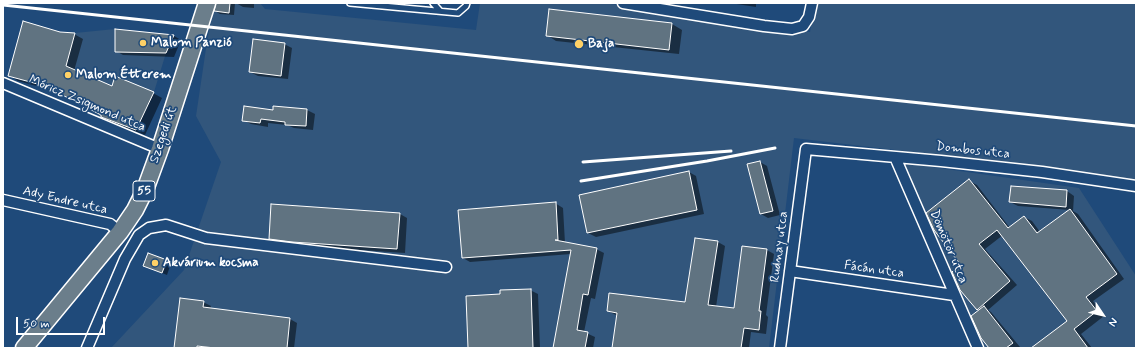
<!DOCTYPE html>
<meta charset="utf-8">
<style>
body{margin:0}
#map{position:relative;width:1139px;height:351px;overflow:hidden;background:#1f4a7a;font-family:Mynerve,sans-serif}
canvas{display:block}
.frame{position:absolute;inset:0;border:4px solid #fff;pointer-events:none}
.north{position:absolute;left:1083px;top:295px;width:40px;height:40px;-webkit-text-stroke:3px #1f4a7a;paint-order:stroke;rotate:125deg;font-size:11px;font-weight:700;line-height:16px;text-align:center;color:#fff}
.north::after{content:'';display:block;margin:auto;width:14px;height:18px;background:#fff;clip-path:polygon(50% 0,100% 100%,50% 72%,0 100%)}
.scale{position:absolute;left:16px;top:317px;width:89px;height:18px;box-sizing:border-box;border:2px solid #fff;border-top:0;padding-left:5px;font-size:12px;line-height:14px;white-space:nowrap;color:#fff;-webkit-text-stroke:3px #1f4a7a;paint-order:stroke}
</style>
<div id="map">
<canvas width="1139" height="351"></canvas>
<div class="frame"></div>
<div class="north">N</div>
<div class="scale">50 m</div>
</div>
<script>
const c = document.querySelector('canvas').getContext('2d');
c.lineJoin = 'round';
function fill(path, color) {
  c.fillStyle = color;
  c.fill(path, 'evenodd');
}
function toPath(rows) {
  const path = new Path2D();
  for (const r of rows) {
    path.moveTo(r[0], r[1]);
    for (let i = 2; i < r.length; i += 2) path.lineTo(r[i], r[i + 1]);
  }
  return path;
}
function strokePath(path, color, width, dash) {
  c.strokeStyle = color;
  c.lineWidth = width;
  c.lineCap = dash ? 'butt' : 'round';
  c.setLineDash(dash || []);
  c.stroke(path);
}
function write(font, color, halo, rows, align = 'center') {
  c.font = font + ' Mynerve,sans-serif';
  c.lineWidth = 3.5;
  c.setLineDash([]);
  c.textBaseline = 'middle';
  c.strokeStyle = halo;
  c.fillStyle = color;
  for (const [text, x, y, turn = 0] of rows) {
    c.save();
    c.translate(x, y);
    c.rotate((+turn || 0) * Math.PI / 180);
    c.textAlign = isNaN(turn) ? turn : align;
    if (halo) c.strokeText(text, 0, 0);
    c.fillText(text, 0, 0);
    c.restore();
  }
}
fill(toPath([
 [215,3,260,3,265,9,476,30,480,3,604,3,810,32,815,3,1136,3,1136,180,1081,172,794,138,769,348,111,348,184,270,221,162,196,116,208,35,213,15],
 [23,21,60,32,75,33,115,29,174,35,166,53,154,92,136,130,100,118,96,112,45,86],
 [904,163,1079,188,1136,276,1136,348,984,348]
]), '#32567c');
fill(toPath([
 [217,3,235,3,234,15,220,14,215,11],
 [236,3,254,3,254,8,243,7],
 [730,3,756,3,756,7],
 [550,10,672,24,682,30,679,54,556,41,547,35],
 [116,30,174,36,181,40,174,57,123,55,116,51],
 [60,32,74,34,83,39,74,71,112,87,153,93,162,98,145,135,111,122,102,117,102,115,55,91,18,81,9,75],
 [284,44,292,48,288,79,258,76,250,72],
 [274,107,307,110,315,114,313,130,294,128,287,125,268,123,268,127,251,124,243,120,274,111],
 [760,162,767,166,780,215,768,218,761,214],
 [689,172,696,176,704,214,596,237,588,233,580,196],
 [969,181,977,185,1010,228,1024,217,1032,221,1040,232,1070,210,1018,206,1010,202,1067,191,1074,196,1073,211,1078,214,1124,279,1093,301,1104,316,1081,334,1092,348,1040,348,1068,321,1003,235,985,249,1017,285,988,310,991,312,1020,347,990,348,980,310,978,309,962,264],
 [555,203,563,208,565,243,596,249,604,253,595,299,591,298,584,332,595,337,593,348,554,348,571,254,470,262,463,258],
 [400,214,407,218,405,253,301,246,277,243,270,238],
 [718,242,725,246,716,307,735,309,767,250,774,254,766,315,768,317,766,334,751,332,749,348,613,348,618,316,608,311,686,303],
 [166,260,171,263,167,275,145,266],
 [530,290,538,294,540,348,469,348,501,295],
 [203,302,211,306,210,309,290,319,297,323,294,348,175,348]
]), '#0007');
const building = toPath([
 [216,3,230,3,229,13,214,11,216,3],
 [549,9,672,23,669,50,546,36,549,9],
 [23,21,60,32,75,33,66,66,112,86,115,76,154,92,136,130,101,117,101,115,45,86,8,76,23,21],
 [115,29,174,35,166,53,115,52,115,29],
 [253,39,285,43,281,76,249,72,253,39],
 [244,106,273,110,273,106,307,109,306,126,285,125,285,122,261,119,260,123,242,121,244,106],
 [760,161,773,211,760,214,747,164,760,161],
 [689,171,697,210,587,233,579,195,689,171],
 [969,179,1008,228,1024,216,1037,233,1070,209,1117,274,1086,297,1097,311,1074,329,1088,348,1031,348,1067,321,997,230,979,244,1010,281,977,310,960,290,952,272,960,264,934,230,926,213,969,179],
 [1011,186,1067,190,1066,207,1009,202,1011,186],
 [556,202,558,240,555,240,597,248,588,295,583,294,577,330,588,332,585,348,553,348,571,250,462,258,458,210,556,202],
 [271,204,400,213,397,249,292,242,269,239,271,204],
 [695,238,718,241,708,305,734,308,742,246,767,249,759,311,761,311,759,330,744,328,741,348,612,348,617,313,607,311,609,293,685,302,695,238],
 [148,253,167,260,162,273,143,266,148,253],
 [531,289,533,348,468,348,466,296,500,294,500,290,531,289],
 [180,298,204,301,203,307,290,318,287,348,215,348,197,346,197,348,174,348,180,298],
 [984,306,1013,343,1006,348,989,348,981,338,971,316,984,306]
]);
fill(building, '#607381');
strokePath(building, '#fff', 1);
const service = toPath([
 [350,3,458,13,466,6,467,3],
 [433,3,440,11]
]);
const minor = toPath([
 [623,3,764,26,792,29,803,26,809,17,812,3],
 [3,83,160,149],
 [895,157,978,348],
 [3,200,110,224,120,232],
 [790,271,954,295],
 [87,348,125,259,139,235,149,228,166,225,206,238,446,267],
 [780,348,806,149,941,161,1042,172,1136,186]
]);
const primary = toPath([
 [24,348,120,232,135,210,145,190,160,149,207,3]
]);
strokePath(service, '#fff', 8);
strokePath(minor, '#fff', 13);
strokePath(primary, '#fff', 19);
strokePath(service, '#1f4a7a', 5);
strokePath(minor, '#1f4a7a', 10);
strokePath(primary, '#6b7e8b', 16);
strokePath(toPath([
 [3,5,1136,126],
 [583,162,731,151],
 [581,181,707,161,775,148]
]), '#fff', 3);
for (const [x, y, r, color] of [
 [143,43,4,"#ffd166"],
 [579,44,5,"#ffd166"],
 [68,75,4,"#ffd166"],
 [155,263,4,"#ffd166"]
]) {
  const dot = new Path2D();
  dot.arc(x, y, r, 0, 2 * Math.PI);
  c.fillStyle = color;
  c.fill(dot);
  strokePath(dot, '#1f4a7a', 1.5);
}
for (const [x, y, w] of [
 [144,191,22]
]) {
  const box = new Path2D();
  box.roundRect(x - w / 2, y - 10, w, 20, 3);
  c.fillStyle = '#1f4a7a';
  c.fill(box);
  strokePath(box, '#fff', 1);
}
write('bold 12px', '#fff', null, [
 ["55",144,191]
]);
write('bold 13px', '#fff', '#1f4a7a', [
 ["Malom Panzió",151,43],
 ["Baja",588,44],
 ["Malom Étterem",76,75],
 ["Akvárium kocsma",163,263]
], 'left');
write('13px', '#fff', '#1f4a7a', [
 ["Móricz Zsigmond utca",87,104,23],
 ["Szegedi út",164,135,-71],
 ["Dombos utca",973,151,6],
 ["Ady Endre utca",65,201,13],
 ["Rudnay utca",780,247,-83],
 ["Dömötör utca",948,247,67],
 ["Fácán utca",874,270,8]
]);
</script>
